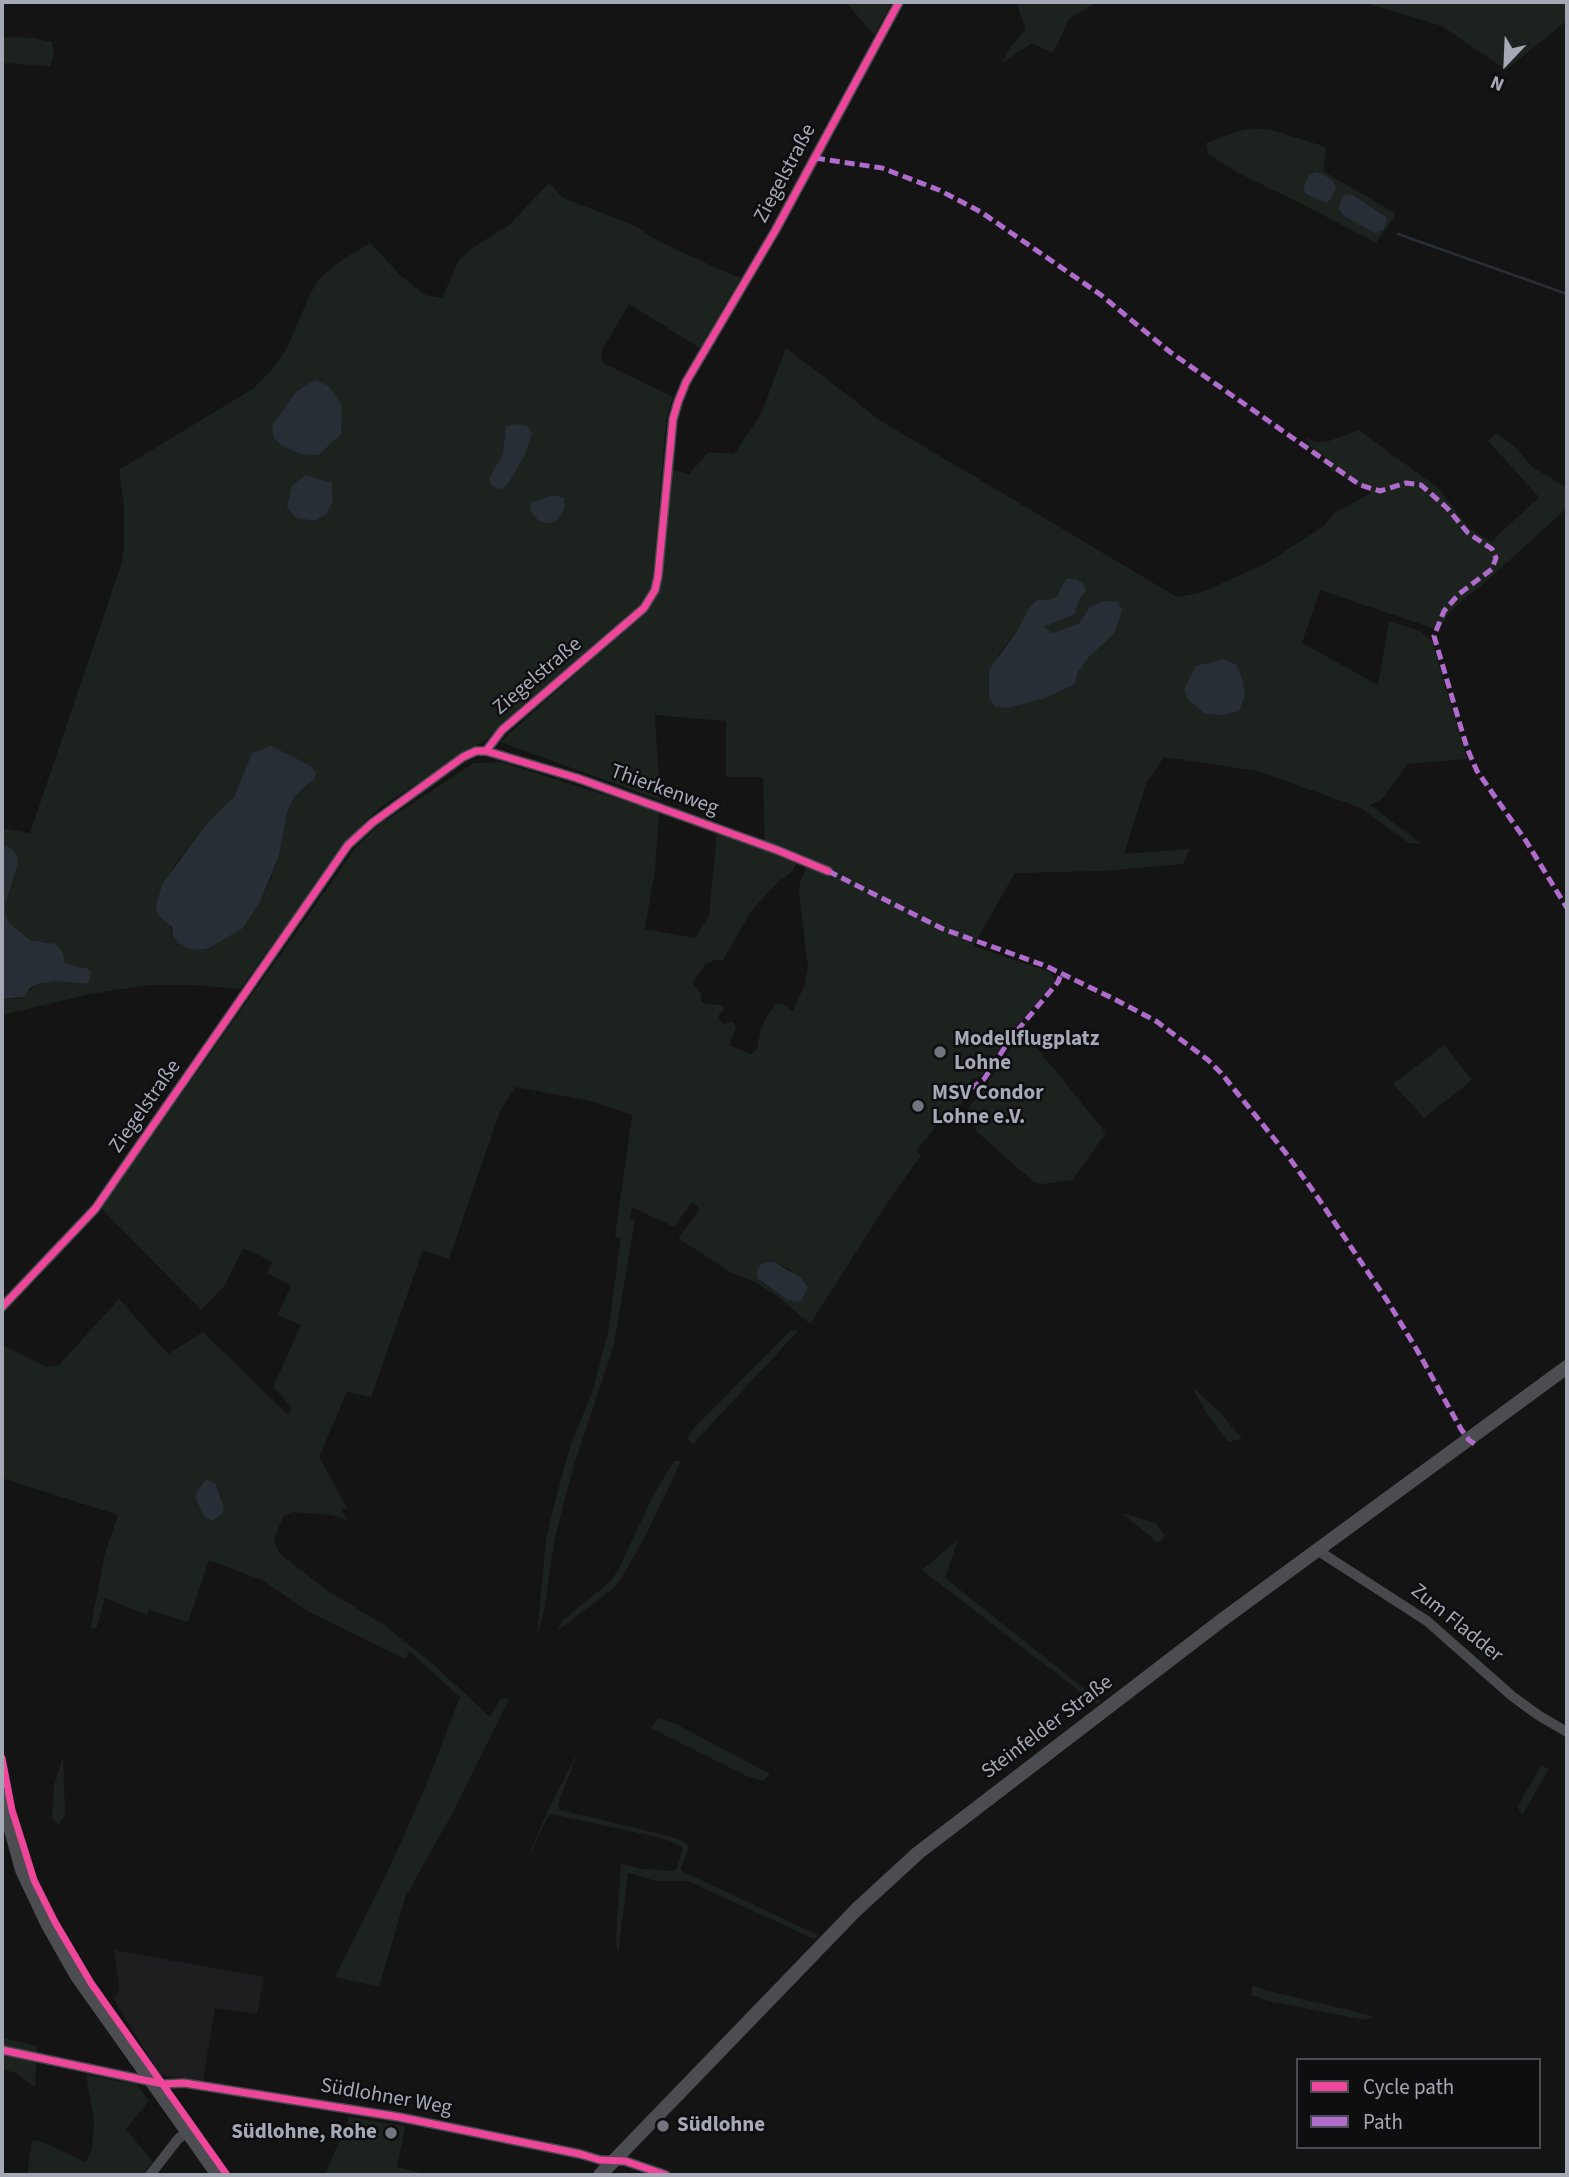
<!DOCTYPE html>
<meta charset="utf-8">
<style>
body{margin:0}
#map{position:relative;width:1569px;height:2177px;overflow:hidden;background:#141414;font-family:"Source Sans 3",sans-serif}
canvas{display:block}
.frame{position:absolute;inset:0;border:4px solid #a5a9b5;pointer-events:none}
.legend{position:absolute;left:1296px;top:2058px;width:245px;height:91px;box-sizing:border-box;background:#0e0e10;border:2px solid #4a4c52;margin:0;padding:9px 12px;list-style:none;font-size:21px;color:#a5a9b5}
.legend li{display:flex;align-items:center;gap:14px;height:35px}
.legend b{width:35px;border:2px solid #4a4c52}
.north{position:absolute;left:1471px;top:28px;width:70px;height:70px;-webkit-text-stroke:5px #0e0e10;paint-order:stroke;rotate:203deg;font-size:19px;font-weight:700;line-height:28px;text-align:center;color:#a5a9b5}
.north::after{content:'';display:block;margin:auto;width:24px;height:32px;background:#a5a9b5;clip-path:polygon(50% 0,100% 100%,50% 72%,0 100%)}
</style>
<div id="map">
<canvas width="1569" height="2177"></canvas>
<div class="frame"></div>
<ul class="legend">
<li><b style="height:9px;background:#ed469a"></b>Cycle path</li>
<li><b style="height:9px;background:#b06ccc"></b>Path</li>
</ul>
<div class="north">N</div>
</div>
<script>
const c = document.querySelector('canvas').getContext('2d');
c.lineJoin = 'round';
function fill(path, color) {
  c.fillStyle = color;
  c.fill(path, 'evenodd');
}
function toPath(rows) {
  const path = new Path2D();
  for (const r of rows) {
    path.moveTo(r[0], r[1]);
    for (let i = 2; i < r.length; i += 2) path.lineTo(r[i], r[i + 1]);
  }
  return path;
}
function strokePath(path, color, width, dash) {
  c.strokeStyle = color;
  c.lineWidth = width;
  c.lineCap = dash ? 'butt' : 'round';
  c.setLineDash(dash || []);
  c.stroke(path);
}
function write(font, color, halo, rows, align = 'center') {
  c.font = font + ' "Source Sans 3",sans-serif';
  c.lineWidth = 5;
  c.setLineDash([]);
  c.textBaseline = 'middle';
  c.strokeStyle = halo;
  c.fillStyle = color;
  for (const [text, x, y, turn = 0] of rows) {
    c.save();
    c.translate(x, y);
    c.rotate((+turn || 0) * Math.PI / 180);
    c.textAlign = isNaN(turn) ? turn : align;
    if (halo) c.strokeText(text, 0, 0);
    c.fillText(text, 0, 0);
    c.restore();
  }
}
fill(toPath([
 [114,1950,264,1977,257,2014,215,2008,203,2081,160,2075,113,1998,118,1993,119,1985]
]), '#1e1e20');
fill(toPath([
 [846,2,892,2,874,35],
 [1016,2,1097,2,1069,19,1053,53,1032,43,1002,63,1011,46,1026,30],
 [1362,2,1567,2,1567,24,1565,22,1506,70,1442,26],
 [2,37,33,38,52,42,54,54,50,66,2,63],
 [1254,128,1272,130,1326,147,1323,171,1396,214,1376,243,1302,204,1240,174,1208,154,1206,143,1239,131],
 [1324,175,1332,181,1336,188,1326,203,1307,194,1303,189],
 [549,183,563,198,631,224,660,242,732,275,741,277,700,348,629,304,601,352,603,363,673,397,666,419,653,575,651,588,641,606,488,738,382,806,363,823,349,839,240,989,194,985,149,985,90,994,2,1015,2,999,20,999,37,984,57,981,86,984,70,965,65,963,63,952,50,943,30,940,9,923,5,914,5,905,18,864,5,845,2,844,2,828,30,833,121,565,124,548,124,506,119,470,254,388,272,370,287,348,310,294,320,278,342,260,370,243,401,276,425,295,442,298,459,260,474,247,509,225],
 [332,483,333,501,327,514,315,521,297,518],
 [252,753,302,762,311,766,310,784,295,796,288,809,279,856,271,878,260,902,243,928,173,935,169,923,171,870,204,827,234,797],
 [786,348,881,421,1177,597,1200,593,1265,564,1324,526,1333,514,1371,493,1330,469,1332,462,1310,446,1306,438,1316,442,1326,442,1359,430,1438,488,1469,528,1491,542,1539,497,1488,441,1497,433,1516,448,1531,466,1567,488,1567,508,1481,586,1462,600,1449,613,1440,627,1435,629,1320,590,1302,643,1378,685,1389,621,1420,631,1432,641,1467,759,1407,764,1382,799,1370,805,1422,844,1409,843,1361,808,1258,771,1164,757,1146,784,1124,854,1190,849,1183,864,1103,871,1015,873,973,946,1050,972,1055,981,1012,1032,982,1075,971,1080,965,1100,954,1112,941,1120,916,1151,921,1156,893,1194,810,1324,780,1298,757,1283,732,1273,678,1238,700,1209,692,1202,674,1227,632,1207,630,1218,635,1220,614,1344,575,1462,562,1510,554,1543,544,1612,537,1636,546,1539,555,1501,570,1447,593,1390,608,1332,621,1238,615,1237,632,1115,591,1101,516,1087,500,1111,449,1259,423,1250,371,1397,347,1392,319,1457,347,1508,341,1510,348,1520,332,1515,292,1512,283,1517,274,1539,279,1553,328,1591,384,1625,432,1663,490,1717,501,1698,509,1699,453,1812,405,1898,379,1987,335,1977,388,1871,425,1788,460,1697,409,1651,405,1659,307,1611,264,1581,209,1560,188,1622,149,1610,147,1615,105,1598,97,1626,94,1629,91,1627,105,1553,118,1515,2,1478,2,1345,46,1367,59,1365,119,1299,168,1354,203,1332,288,1415,292,1408,273,1387,301,1325,278,1315,291,1285,267,1273,273,1262,243,1248,224,1286,201,1310,101,1208,357,846,379,825,474,763,501,762,659,812,655,870,645,929,695,938,709,916,717,833,765,851,763,777,726,777,726,721,655,715,660,800,500,742,647,610,672,470,689,474,709,452,734,454,761,414],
 [1061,587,1086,591,1079,600,1075,614,1042,627,1053,633,1079,623,1090,607,1114,634,1090,656,1078,672,1075,684,1046,698,1008,708,998,655,1017,631,1037,600,1049,600,1059,596],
 [796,863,806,868,800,883,799,892,808,968,805,984,793,1011,783,1004,776,1004,768,1015,761,1028,757,1049,751,1054,729,1045,736,1027,733,1022,723,1024,719,1019,719,1014,724,1010,723,1005,705,1004,701,1001,701,994,693,983,694,979,706,964,714,960,723,960,752,910,778,882,792,872],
 [767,1262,774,1262,791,1270,786,1299,760,1281],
 [201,1484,216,1484,223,1501,196,1499],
 [1023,1031,1106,1133,1072,1180,1044,1184,1034,1182,977,1132,964,1113,981,1093],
 [1444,1045,1472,1080,1424,1118,1393,1084],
 [796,1330,798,1331,693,1444,688,1439,689,1434,701,1421,789,1332],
 [1192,1387,1220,1412,1242,1439,1228,1442,1207,1414],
 [674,1461,681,1461,645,1537,620,1581,611,1590,557,1631,564,1619,610,1582,618,1570,653,1496],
 [1122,1513,1156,1523,1165,1536,1158,1543],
 [958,1540,945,1578,1101,1702,1096,1704,922,1570],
 [659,1718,676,1724,770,1774,763,1781,747,1776,651,1728],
 [579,1750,560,1798,558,1806,560,1810,661,1834,683,1841,689,1846,681,1868,682,1871,818,1935,814,1939,688,1881,657,1881,628,1873,618,1954,616,1939,621,1864,643,1869,674,1871,677,1868,683,1848,673,1842,657,1837,551,1814,548,1816,522,1871,549,1808],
 [63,1756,65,1815,59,1825,52,1818,54,1786],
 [1541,1766,1549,1769,1522,1815,1518,1808,1521,1800],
 [1253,1986,1265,1990,1373,2016,1365,2020,1273,2002,1251,1995],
 [2,2038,37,2046,35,2087,16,2073,2,2069],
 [86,2075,136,2084,149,2101,126,2129,153,2162,143,2175,27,2175,32,2140,40,2141,86,2162,92,2149,94,2120],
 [349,2117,405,2126,397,2167,429,2175,325,2175]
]), '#1c231e');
fill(toPath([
 [1316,172,1324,175,1333,181,1336,188,1330,200,1326,203,1306,194,1303,189,1309,175],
 [1351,194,1386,217,1387,222,1383,230,1375,233,1344,216,1339,209,1340,203,1343,196],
 [315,380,329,386,342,406,341,434,318,455,300,454,281,445,274,438,272,426,296,392],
 [514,424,527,426,532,433,525,455,509,482,503,488,497,489,491,485,489,478,503,454,506,427],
 [306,475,332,483,333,501,327,514,315,521,296,518,287,507,292,485],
 [552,495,564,498,565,507,558,519,551,523,545,523,538,520,530,510,531,503],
 [1067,579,1076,579,1084,584,1086,591,1079,600,1075,614,1043,627,1053,633,1079,623,1090,607,1103,601,1118,602,1122,610,1114,634,1090,656,1078,672,1075,684,1046,698,1008,708,995,707,989,697,989,670,1017,631,1030,607,1037,600,1049,600,1058,596,1061,587],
 [1223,659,1237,665,1243,682,1245,695,1239,711,1224,715,1205,714,1188,699,1184,690,1196,666],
 [271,746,311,766,316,773,314,779,295,796,288,809,279,856,260,902,243,928,209,948,197,950,188,948,179,943,173,935,172,927,160,917,156,911,157,901,163,883,204,827,234,797,252,753],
 [2,844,11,848,17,856,18,864,5,905,5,914,9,923,30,940,55,944,63,952,65,963,88,969,91,972,89,982,86,984,57,981,37,984,30,988,24,997,2,999],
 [767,1262,774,1262,801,1278,808,1288,801,1301,796,1302,786,1299,757,1278,757,1272,760,1265],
 [206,1479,216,1484,224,1507,222,1514,212,1521,204,1516,196,1499,197,1491]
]), '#272e36');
strokePath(toPath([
 [1398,234,1567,294]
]), '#272e36', 2.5);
strokePath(toPath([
 [486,751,577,778,777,850,828,871],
 [2,1307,95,1209,348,845,372,823,463,757,476,751,486,751,502,730,644,608,655,590,658,576,673,419,678,402,686,382,775,231,899,2],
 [1317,1550,1427,1621,1512,1696,1538,1715,1567,1732],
 [2,2050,163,2084,184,2083,399,2117,580,2154,600,2160,625,2161,666,2175],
 [150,2175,178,2139,187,2132]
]), '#48494d', 10);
strokePath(toPath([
 [2,1797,22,1870,48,1925,77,1976,218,2175],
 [600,2175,856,1910,918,1853,1222,1620,1567,1367]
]), '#4c4d51', 14);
strokePath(toPath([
 [815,158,882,168,939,190,981,212,1101,295,1170,352,1360,485,1380,491,1406,483,1421,485,1447,508,1468,533,1492,549,1496,558,1492,569,1459,594,1444,611,1434,636,1467,748,1477,771,1526,841,1567,908],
 [828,871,943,929,1046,966,1116,1000,1156,1021,1208,1060,1221,1073,1285,1152,1314,1192,1388,1302,1417,1350,1461,1429,1469,1440,1476,1445],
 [940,1089,973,1087,984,1079,1011,1038,1058,982,1061,974]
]), '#b06ccc', 5, [10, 5]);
strokePath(toPath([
 [486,751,577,778,777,850,828,871],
 [2,1307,95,1209,348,845,372,823,463,757,476,751,486,751,502,730,644,608,655,590,658,576,673,419,678,402,686,382,775,231,899,2],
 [2,1758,12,1810,25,1851,34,1880,55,1922,91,1983,227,2175],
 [2,2050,163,2084,184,2083,399,2117,580,2154,600,2160,625,2161,666,2175]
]), '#ed469a', 7);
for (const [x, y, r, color] of [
 [940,1052,7,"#72757d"],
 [918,1106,7,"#72757d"],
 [663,2126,7,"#72757d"],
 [391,2133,7,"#72757d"]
]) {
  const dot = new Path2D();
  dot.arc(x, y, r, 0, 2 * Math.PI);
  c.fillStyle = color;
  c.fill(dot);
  strokePath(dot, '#0e0e10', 2.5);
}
write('21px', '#a5a9b5', '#0e0e10', [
 ["Ziegelstraße",786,174,-62],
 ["Ziegelstraße",538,677,-40],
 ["Thierkenweg",664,791,20],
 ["Ziegelstraße",146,1107,-55],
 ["Zum Fladder",1456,1624,39],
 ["Steinfelder Straße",1048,1728,-37],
 ["Südlohner Weg",386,2098,10]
]);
write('bold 21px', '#a5a9b5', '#0e0e10', [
 ["Modellflugplatz",954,1040],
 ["Lohne",954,1064],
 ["MSV Condor",932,1094],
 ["Lohne e.V.",932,1118],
 ["Südlohne",677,2126],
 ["Südlohne, Rohe",377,2133,"right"]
], 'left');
</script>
